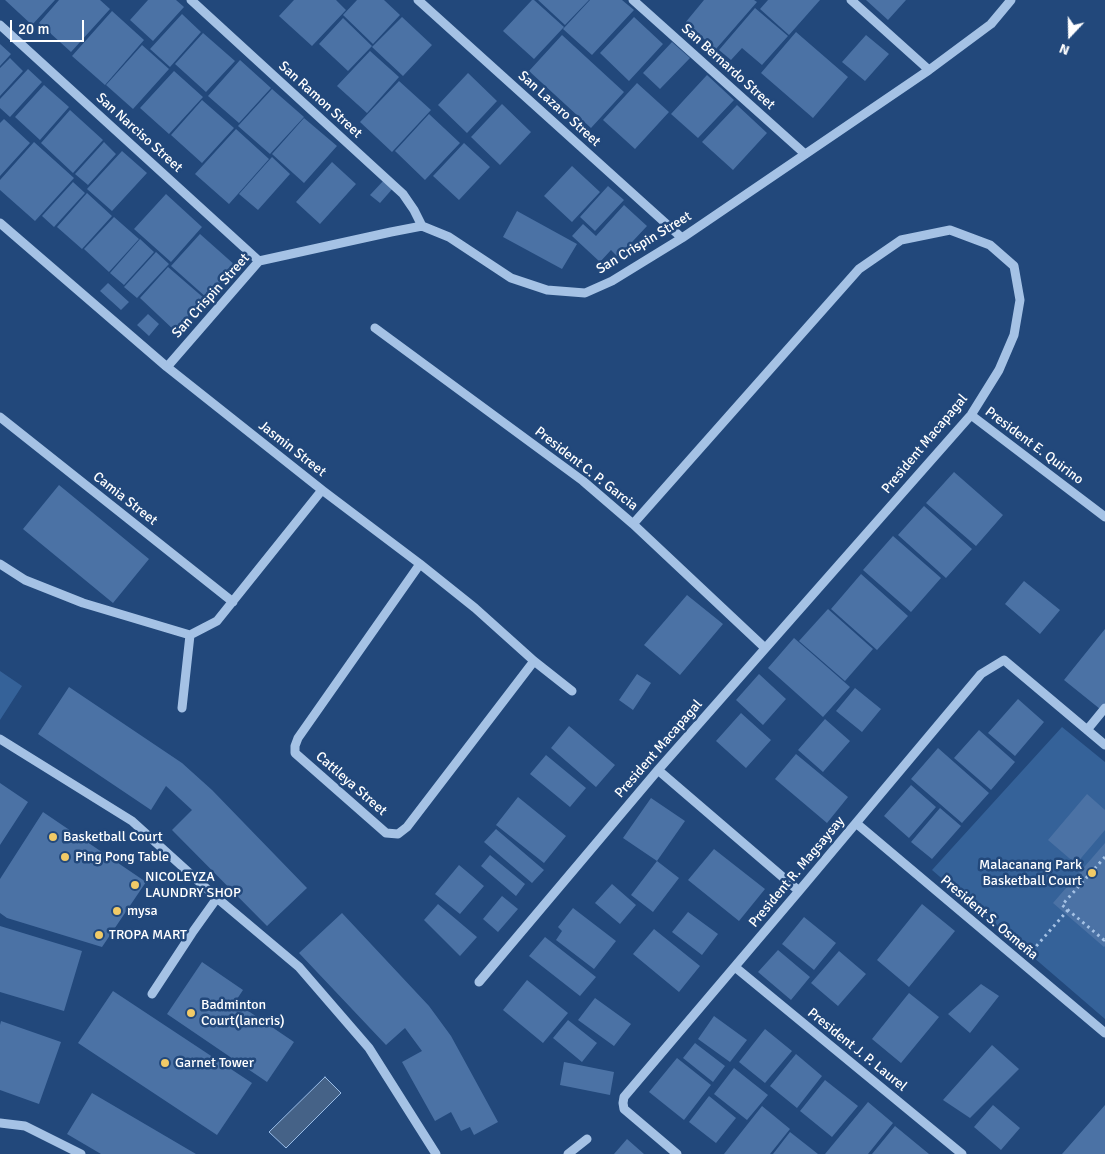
<!DOCTYPE html>
<meta charset="utf-8">
<style>
body{margin:0}
#map{position:relative;width:1105px;height:1154px;overflow:hidden;background:#22487b;font-family:Signika,sans-serif}
canvas{display:block}
.north{position:absolute;left:1045px;top:10px;width:50px;height:50px;-webkit-text-stroke:4px #22487b;paint-order:stroke;rotate:201deg;font-size:14px;font-weight:700;line-height:20px;text-align:center;color:#fff}
.north::after{content:'';display:block;margin:auto;width:18px;height:22px;background:#fff;clip-path:polygon(50% 0,100% 100%,50% 72%,0 100%)}
.scale{position:absolute;left:10px;top:20px;width:74px;height:22px;box-sizing:border-box;border:2px solid #fff;border-top:0;padding-left:6px;font-size:15px;line-height:18px;white-space:nowrap;color:#fff;-webkit-text-stroke:4px #22487b;paint-order:stroke}
</style>
<div id="map">
<canvas width="1105" height="1154"></canvas>
<div class="north">N</div>
<div class="scale">20 m</div>
</div>
<script>
const c = document.querySelector('canvas').getContext('2d');
c.lineJoin = 'round';
function fill(path, color) {
  c.fillStyle = color;
  c.fill(path, 'evenodd');
}
function toPath(rows) {
  const path = new Path2D();
  for (const r of rows) {
    path.moveTo(r[0], r[1]);
    for (let i = 2; i < r.length; i += 2) path.lineTo(r[i], r[i + 1]);
  }
  return path;
}
function strokePath(path, color, width, dash) {
  c.strokeStyle = color;
  c.lineWidth = width;
  c.lineCap = dash ? 'butt' : 'round';
  c.setLineDash(dash || []);
  c.stroke(path);
}
function write(font, color, halo, rows, align = 'center') {
  c.font = font + ' Signika,sans-serif';
  c.lineWidth = 5;
  c.setLineDash([]);
  c.textBaseline = 'middle';
  c.strokeStyle = halo;
  c.fillStyle = color;
  for (const [text, x, y, turn = 0] of rows) {
    c.save();
    c.translate(x, y);
    c.rotate((+turn || 0) * Math.PI / 180);
    c.textAlign = isNaN(turn) ? turn : align;
    if (halo) c.strokeText(text, 0, 0);
    c.fillText(text, 0, 0);
    c.restore();
  }
}
fill(toPath([
 [0,671,22,686,0,720],
 [1062,727,1105,762,1105,1019,932,870]
]), '#356299');
const water = toPath([
 [325,1077,341,1093,286,1148,269,1132,325,1077]
]);
fill(water, '#456287');
strokePath(water, '#99bce7', 1);
fill(toPath([
 [5,0,55,0,32,25],
 [59,0,100,0,110,9,71,52,39,23],
 [148,0,176,0,184,7,153,41,130,20],
 [294,0,336,0,346,10,312,46,279,16],
 [357,0,384,0,400,15,373,44,343,15],
 [532,0,534,0,564,27,534,59,503,31],
 [538,0,589,0,565,25],
 [590,0,622,0,634,10,592,55,563,29],
 [704,0,754,0,757,2,716,49,685,23],
 [768,0,820,0,789,35,760,9],
 [866,0,906,0,888,20],
 [755,8,788,36,762,65,742,48,731,60,719,50],
 [112,11,144,40,105,85,72,56],
 [182,14,201,32,170,67,150,49],
 [402,17,432,45,403,76,372,47],
 [634,17,663,44,629,81,600,53],
 [343,18,372,46,348,71,319,44],
 [796,32,848,77,813,118,761,73],
 [203,33,235,61,206,92,175,64],
 [562,35,624,92,591,128,529,71],
 [866,35,889,54,865,81,842,62],
 [672,42,690,58,660,89,643,73],
 [0,44,11,54,0,66],
 [142,45,169,69,133,109,106,85],
 [370,51,399,77,367,113,337,86],
 [10,58,23,71,0,96,0,68],
 [240,60,271,88,239,123,208,96],
 [28,69,42,82,10,117,0,108,0,99],
 [174,71,203,97,169,134,140,108],
 [468,73,497,101,467,133,438,105],
 [707,75,734,100,698,138,671,114],
 [399,81,431,110,392,152,360,122],
 [637,83,669,112,635,149,603,120],
 [44,85,69,107,40,140,15,117],
 [272,89,304,117,270,154,238,126],
 [202,100,234,128,202,163,171,135],
 [502,104,531,132,500,165,471,137],
 [737,105,767,133,733,170,702,142],
 [70,110,103,140,73,173,41,143],
 [429,114,460,143,425,180,395,151],
 [304,118,337,146,304,183,272,154],
 [4,119,30,143,0,176,0,123],
 [236,129,269,159,229,204,195,174],
 [34,142,74,178,35,221,0,190,0,180],
 [104,142,116,154,88,185,75,174],
 [464,143,490,167,459,200,433,176],
 [122,151,147,173,112,211,87,189],
 [272,157,290,174,258,210,239,194],
 [332,162,356,184,320,224,296,202],
 [572,166,600,192,572,222,544,196],
 [385,179,394,187,380,203,370,195],
 [73,182,85,193,54,227,42,216],
 [608,186,624,200,595,231,580,217],
 [87,193,112,216,82,249,57,227],
 [166,194,202,227,171,262,134,229],
 [624,205,647,226,618,257,611,250,600,262,572,236,583,224,596,236],
 [517,211,577,244,562,269,503,237],
 [114,217,139,239,109,272,84,249],
 [200,234,236,266,207,298,171,266],
 [140,239,154,252,124,285,110,273],
 [156,252,169,264,137,298,124,287],
 [168,267,205,299,175,331,140,298],
 [108,283,129,302,121,310,100,291],
 [148,314,159,324,149,336,137,325],
 [954,472,1003,515,976,546,926,503],
 [59,485,149,559,113,603,23,529],
 [924,506,972,549,946,578,898,535],
 [893,536,941,578,911,612,863,570],
 [861,574,908,616,877,650,831,609],
 [1024,581,1060,610,1040,634,1005,604],
 [687,595,723,624,680,675,644,645],
 [828,609,873,649,845,681,799,641],
 [1105,629,1105,703,1100,709,1064,680],
 [794,638,850,687,823,717,768,668],
 [637,674,651,683,633,710,619,700],
 [759,674,786,699,763,725,736,700],
 [69,687,182,763,212,790,307,888,267,926,172,830,192,810,166,786,151,810,38,734],
 [855,688,881,709,862,732,836,711],
 [1018,699,1044,722,1015,756,988,733],
 [741,713,771,740,746,768,716,741],
 [825,719,850,741,823,772,798,750],
 [569,726,615,765,596,787,551,748],
 [979,730,1015,762,991,790,954,758],
 [938,748,989,793,962,823,911,779],
 [796,754,848,797,827,823,775,779],
 [546,755,586,788,570,807,530,774],
 [0,783,28,802,0,845],
 [911,785,936,807,909,838,884,816],
 [1087,794,1105,810,1105,830,1076,864,1048,840],
 [518,797,566,836,544,863,496,825],
 [651,798,685,821,657,861,623,838],
 [940,808,961,826,932,859,911,842],
 [43,812,146,882,102,947,7,918,0,913,0,879],
 [496,829,544,870,532,883,484,842],
 [1105,843,1105,946,1104,947,1053,903],
 [714,849,765,889,739,921,688,880],
 [490,855,525,884,516,896,481,866],
 [657,861,679,878,653,912,631,895],
 [459,865,484,886,460,914,435,894],
 [612,884,636,905,620,924,595,903],
 [502,896,518,909,498,932,483,919],
 [438,904,477,937,460,956,424,920],
 [922,904,955,931,909,987,877,960],
 [573,908,616,941,594,969,556,940,562,931,558,927],
 [688,912,718,934,702,955,672,932],
 [342,913,429,1006,451,1036,498,1122,474,1135,470,1127,461,1131,451,1112,435,1121,402,1062,422,1051,405,1028,386,1045,299,953],
 [804,917,836,943,814,970,782,944],
 [0,926,82,951,64,1011,0,992],
 [654,929,700,966,679,992,633,954],
 [545,937,596,977,580,996,529,956],
 [778,950,810,977,791,1000,758,972],
 [839,951,866,974,838,1006,811,983],
 [202,962,243,990,235,1002,294,1042,267,1082,167,1014],
 [527,980,568,1013,543,1043,503,1010],
 [981,984,999,996,970,1033,948,1014],
 [113,991,252,1083,217,1135,78,1043],
 [909,993,939,1017,901,1063,872,1039],
 [595,998,631,1024,614,1046,578,1020],
 [714,1016,747,1040,730,1062,698,1039],
 [568,1020,597,1043,582,1062,553,1038],
 [1,1021,61,1042,39,1104,0,1090,0,1025],
 [765,1029,792,1051,765,1083,739,1062],
 [695,1043,725,1066,713,1082,683,1058],
 [992,1045,1019,1069,970,1118,943,1100],
 [796,1054,822,1076,797,1108,770,1086],
 [677,1058,711,1085,684,1120,649,1092],
 [564,1062,614,1072,610,1095,560,1085],
 [734,1068,768,1095,747,1120,714,1094],
 [825,1080,858,1106,832,1137,800,1111],
 [92,1093,196,1154,101,1154,67,1134],
 [709,1096,736,1118,716,1143,689,1122],
 [868,1102,893,1123,868,1154,825,1154],
 [993,1105,1020,1128,1001,1150,974,1127],
 [1105,1105,1105,1154,1062,1154],
 [762,1106,790,1129,770,1154,724,1154],
 [895,1126,929,1154,872,1154],
 [790,1132,818,1154,773,1154],
 [627,1139,644,1154,614,1154]
]), '#4b72a5');
strokePath(toPath([
 [1105,857,1062,905,1104,940,1105,938],
 [1032,951,1068,910]
]), '#a5c2e5', 3, [2.5, 4]);
strokePath(toPath([
 [191,0,403,194,414,210,422,226],
 [418,0,682,238],
 [633,0,805,154],
 [851,0,929,70],
 [0,25,259,261],
 [0,223,167,367,322,490,420,564,475,608,534,661,572,691],
 [375,328,583,481,633,524,765,648],
 [167,367,259,261,391,232,422,226,449,237,511,278,547,290,585,293,612,281,682,238,929,70,991,24,1011,0],
 [971,415,1105,517],
 [0,417,233,602],
 [0,564,25,580,83,603,190,635,217,621,322,490],
 [420,564,298,738,295,746,295,753,386,833,398,834,407,827,534,661],
 [182,708,190,635],
 [1087,730,1105,708],
 [0,739,132,821,217,898,299,967,369,1048,436,1154],
 [658,770,799,891],
 [856,823,1105,1033],
 [735,967,962,1154],
 [479,982,658,770,971,415,999,370,1014,335,1020,300,1014,266,990,245,950,230,901,240,859,269,633,524],
 [152,994,192,933,217,898],
 [0,1123,25,1126,81,1154],
 [568,1154,587,1139],
 [677,1154,624,1109,623,1103,624,1097,799,891,981,674,1004,660,1105,745]
]), '#a5c2e5', 9);
for (const [x, y, r, color] of [
 [53,837,5,"#f1ca67"],
 [65,857,5,"#f1ca67"],
 [1092,873,5,"#f1ca67"],
 [135,885,5,"#f1ca67"],
 [117,911,5,"#f1ca67"],
 [99,935,5,"#f1ca67"],
 [191,1013,5,"#f1ca67"],
 [165,1063,5,"#f1ca67"]
]) {
  const dot = new Path2D();
  dot.arc(x, y, r, 0, 2 * Math.PI);
  c.fillStyle = color;
  c.fill(dot);
  strokePath(dot, '#22487b', 2);
}
write('14px', '#fff', '#22487b', [
 ["San Bernardo Street",728,67,42],
 ["San Ramon Street",320,100,42],
 ["San Lazaro Street",559,109,42],
 ["San Narciso Street",139,133,42],
 ["San Crispin Street",644,243,-31],
 ["San Crispin Street",211,296,-48],
 ["President Macapagal",925,444,-50],
 ["President E. Quirino",1034,446,37],
 ["Jasmin Street",292,449,38],
 ["President C. P. Garcia",586,469,38],
 ["Camia Street",125,499,38],
 ["President Macapagal",659,749,-49],
 ["Cattleya Street",351,784,41],
 ["President R. Magsaysay",797,872,-50],
 ["President S. Osmeña",989,918,40],
 ["President J. P. Laurel",857,1050,39]
]);
write('14px', '#fff', '#22487b', [
 ["Basketball Court",63,837],
 ["Ping Pong Table",75,857],
 ["Malacanang Park",1082,865,"right"],
 ["Basketball Court",1082,881,"right"],
 ["NICOLEYZA",145,877],
 ["LAUNDRY SHOP",145,893],
 ["mysa",127,911],
 ["TROPA MART",109,935],
 ["Badminton",201,1005],
 ["Court(lancris)",201,1021],
 ["Garnet Tower",175,1063]
], 'left');
</script>
